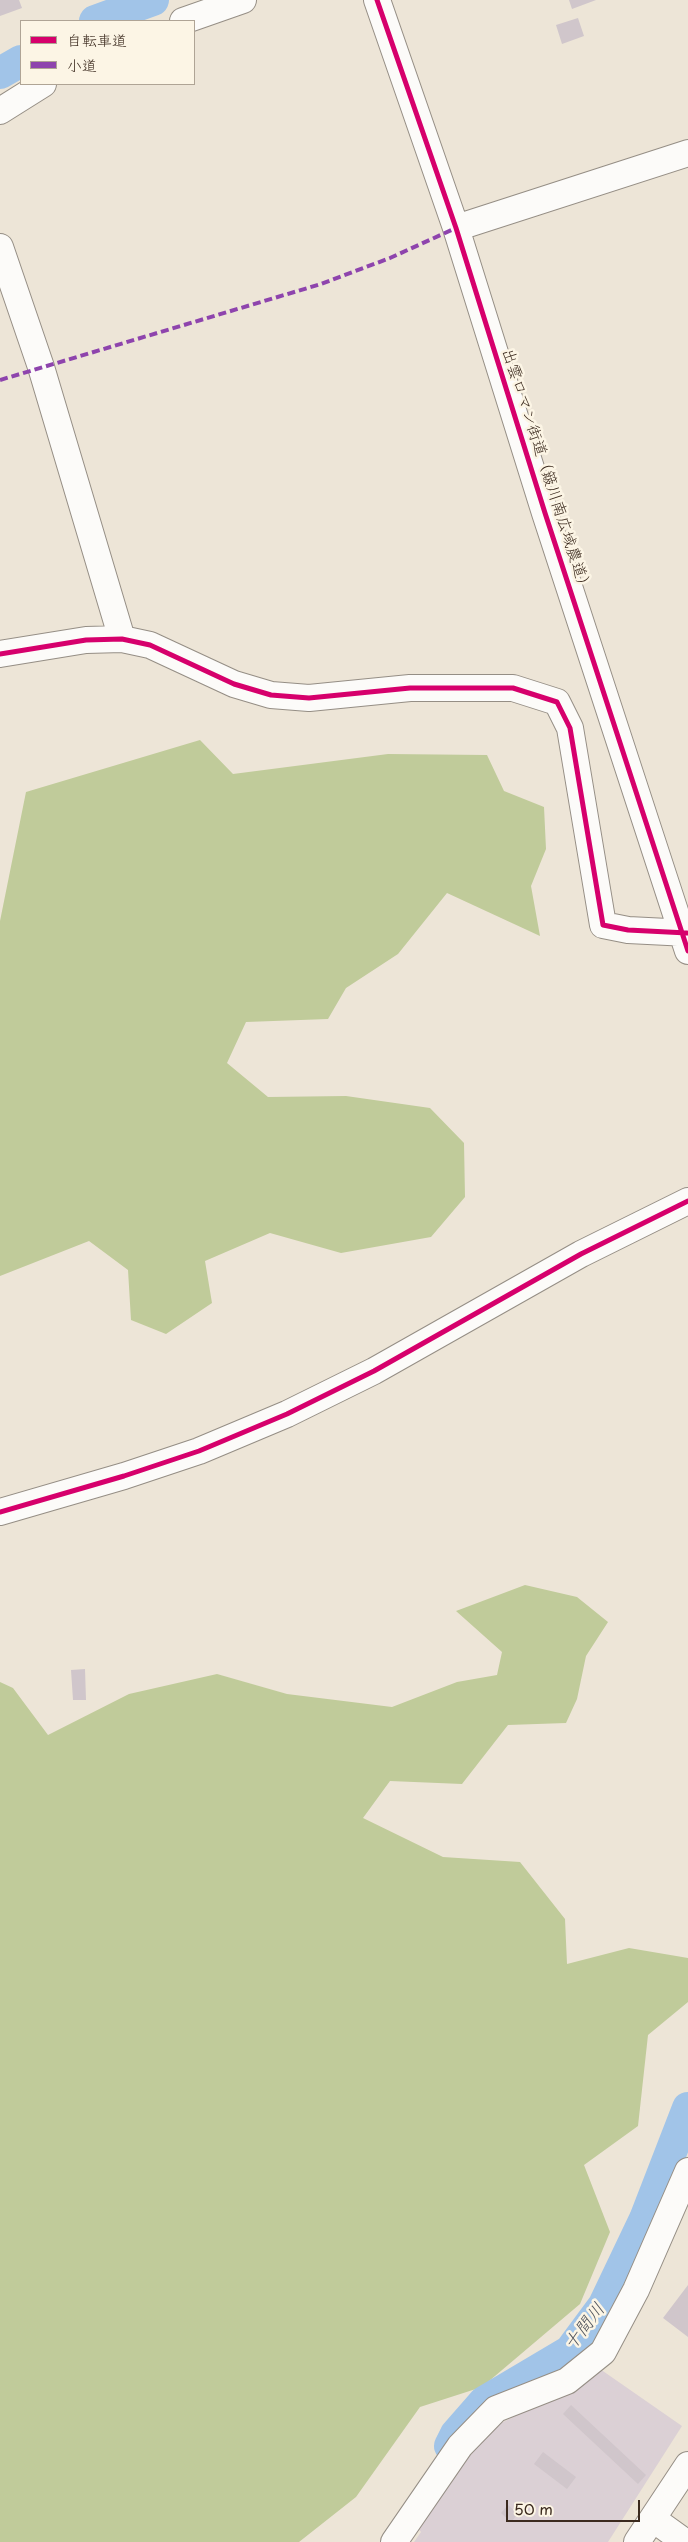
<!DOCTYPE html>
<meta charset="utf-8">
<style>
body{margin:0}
#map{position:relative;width:688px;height:2542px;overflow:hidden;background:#ede5d7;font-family:"Playpen Sans","Klee One",sans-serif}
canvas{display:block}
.legend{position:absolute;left:20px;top:20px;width:175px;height:65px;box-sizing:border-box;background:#fcf5e5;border:1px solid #afa495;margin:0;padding:6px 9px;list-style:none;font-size:15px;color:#3b2a1e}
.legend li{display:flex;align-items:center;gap:10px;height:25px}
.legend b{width:25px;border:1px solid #afa495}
.scale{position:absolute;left:506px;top:2500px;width:134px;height:22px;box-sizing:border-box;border:2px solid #3b2a1e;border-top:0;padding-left:6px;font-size:15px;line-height:18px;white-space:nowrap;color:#3b2a1e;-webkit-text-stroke:4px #fcf5e5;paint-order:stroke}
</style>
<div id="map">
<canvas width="688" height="2542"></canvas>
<ul class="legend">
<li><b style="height:6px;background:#d6006c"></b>自転車道</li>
<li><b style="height:6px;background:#8e44ad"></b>小道</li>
</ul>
<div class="scale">50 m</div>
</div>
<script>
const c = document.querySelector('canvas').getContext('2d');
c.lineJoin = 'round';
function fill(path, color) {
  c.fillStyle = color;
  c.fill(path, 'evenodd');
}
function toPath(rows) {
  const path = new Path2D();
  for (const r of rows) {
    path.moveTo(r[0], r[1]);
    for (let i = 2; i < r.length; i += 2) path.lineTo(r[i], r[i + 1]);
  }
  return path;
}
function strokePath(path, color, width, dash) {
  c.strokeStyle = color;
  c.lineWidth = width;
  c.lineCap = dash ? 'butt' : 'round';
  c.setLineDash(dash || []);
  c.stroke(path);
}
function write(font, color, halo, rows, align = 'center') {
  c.font = font + ' "Playpen Sans","Klee One",sans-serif';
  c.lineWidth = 5;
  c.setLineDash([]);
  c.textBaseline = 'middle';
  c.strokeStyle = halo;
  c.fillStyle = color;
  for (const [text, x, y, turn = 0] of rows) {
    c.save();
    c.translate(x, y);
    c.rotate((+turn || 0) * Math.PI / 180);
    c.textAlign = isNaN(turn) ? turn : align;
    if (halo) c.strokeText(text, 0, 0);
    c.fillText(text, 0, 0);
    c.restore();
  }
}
fill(toPath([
 [600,2369,682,2426,608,2542,414,2542,421,2532,415,2525,487,2430,539,2404]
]), '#dbd0d5');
fill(toPath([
 [200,740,233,774,388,754,487,755,504,791,544,807,546,849,531,886,540,936,447,893,398,954,346,988,328,1019,246,1022,227,1063,268,1097,346,1096,430,1108,464,1143,465,1197,431,1237,341,1253,270,1233,205,1261,212,1303,166,1334,131,1320,128,1270,89,1241,0,1276,0,921,26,792],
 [525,1585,577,1597,608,1622,586,1656,577,1699,566,1723,508,1725,462,1784,390,1781,363,1818,443,1857,520,1862,565,1919,567,1964,629,1948,688,1958,688,2002,648,2035,638,2126,584,2165,610,2232,580,2304,482,2387,420,2407,356,2497,299,2542,0,2542,0,1682,13,1688,48,1735,129,1694,217,1674,287,1694,392,1707,457,1682,497,1675,502,1652,456,1611]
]), '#c0cb9a');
strokePath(toPath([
 [95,21,153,0],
 [0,73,21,61],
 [450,2446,456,2434,484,2402,570,2351,604,2305,645,2219,688,2108]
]), '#a1c4e8', 32);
fill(toPath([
 [0,0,19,0,22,8,0,16],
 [569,0,596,0,572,9],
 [578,18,584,36,562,44,556,25],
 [85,1669,86,1700,73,1700,71,1670],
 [688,2285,688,2337,663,2318],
 [571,2405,646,2475,638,2484,563,2414],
 [543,2452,576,2477,567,2489,534,2464],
 [508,2505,518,2514,511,2522,501,2513]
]), '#d0c6cb');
const minor = toPath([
 [377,0,456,228,545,513,688,951],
 [183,21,243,0],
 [0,111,43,84],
 [456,228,688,153],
 [0,247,41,367,122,639],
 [0,654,86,640,122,639,150,645,234,684,271,695,309,698,410,688,513,688,557,702,570,728,603,925,628,930,688,933],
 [0,1512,124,1476,199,1451,287,1414,374,1371,581,1254,688,1201],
 [653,2519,685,2542],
 [394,2542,460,2446,496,2409,567,2381,603,2352,636,2290,688,2171],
 [637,2542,688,2465]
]);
strokePath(minor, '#958e85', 28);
strokePath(minor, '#fcfbf9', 26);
strokePath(toPath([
 [0,380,321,284,390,258,456,228]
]), '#8e44ad', 4, [8, 4]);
strokePath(toPath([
 [377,0,456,228,545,513,688,951],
 [0,654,86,640,122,639,150,645,234,684,271,695,309,698,410,688,513,688,557,702,570,728,603,925,628,930,687,933],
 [0,1512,124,1476,199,1451,287,1414,374,1371,581,1254,688,1201]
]), '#d6006c', 5);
write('16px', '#3b2a1e', '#fcf5e5', [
 ["出雲ロマン街道（簸川南広域農道）",546,471,72]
]);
write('italic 18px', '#50545d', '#fcf5e5', [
 ["十間川",585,2327,-52]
]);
</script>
